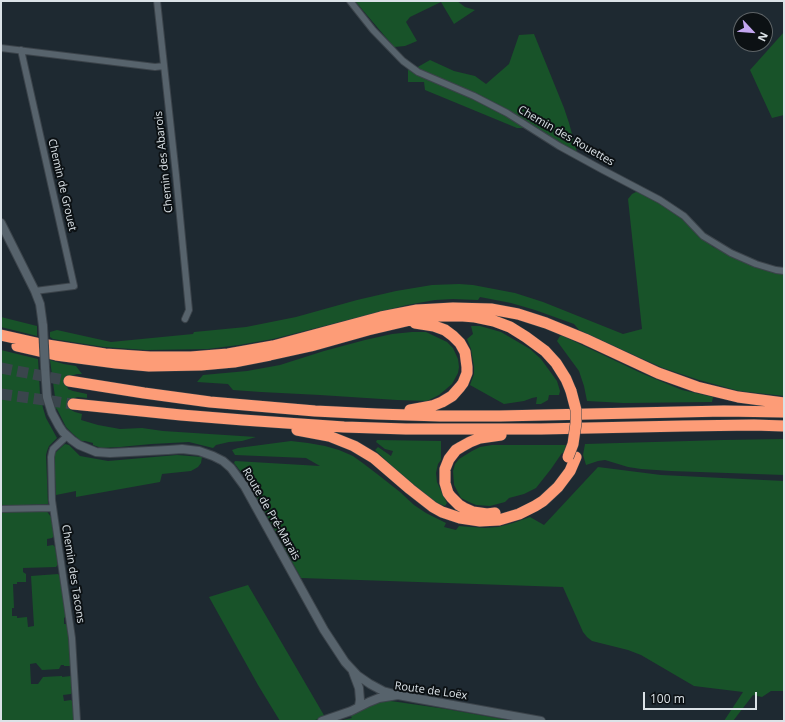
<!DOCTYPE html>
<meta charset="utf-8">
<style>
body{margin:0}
#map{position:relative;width:785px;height:722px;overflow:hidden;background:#1e2931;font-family:"Open Sans",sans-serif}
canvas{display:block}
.frame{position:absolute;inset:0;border:2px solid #dbe2e7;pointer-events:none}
.north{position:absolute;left:733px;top:12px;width:40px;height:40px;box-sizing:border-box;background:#0c1114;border:1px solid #5f6568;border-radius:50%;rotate:116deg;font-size:11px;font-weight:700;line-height:16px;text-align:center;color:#dbe2e7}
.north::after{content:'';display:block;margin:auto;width:14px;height:18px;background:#c4a7f1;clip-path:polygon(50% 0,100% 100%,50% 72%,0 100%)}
.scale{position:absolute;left:643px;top:692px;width:114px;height:18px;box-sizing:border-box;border:2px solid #dbe2e7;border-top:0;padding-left:5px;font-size:12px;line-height:14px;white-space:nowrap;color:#dbe2e7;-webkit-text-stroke:3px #0c1114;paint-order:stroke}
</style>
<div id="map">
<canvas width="785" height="722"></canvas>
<div class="frame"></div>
<div class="north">N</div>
<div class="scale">100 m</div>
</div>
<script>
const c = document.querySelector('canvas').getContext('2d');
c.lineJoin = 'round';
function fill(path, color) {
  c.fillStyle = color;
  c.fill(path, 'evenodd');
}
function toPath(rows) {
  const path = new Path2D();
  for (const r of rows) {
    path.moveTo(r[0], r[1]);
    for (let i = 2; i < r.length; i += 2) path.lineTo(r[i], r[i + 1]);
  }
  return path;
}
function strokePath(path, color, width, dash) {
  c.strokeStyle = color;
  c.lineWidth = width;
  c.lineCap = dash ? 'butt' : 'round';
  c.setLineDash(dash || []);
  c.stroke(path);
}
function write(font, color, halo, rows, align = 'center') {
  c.font = font + ' "Open Sans",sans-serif';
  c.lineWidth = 4;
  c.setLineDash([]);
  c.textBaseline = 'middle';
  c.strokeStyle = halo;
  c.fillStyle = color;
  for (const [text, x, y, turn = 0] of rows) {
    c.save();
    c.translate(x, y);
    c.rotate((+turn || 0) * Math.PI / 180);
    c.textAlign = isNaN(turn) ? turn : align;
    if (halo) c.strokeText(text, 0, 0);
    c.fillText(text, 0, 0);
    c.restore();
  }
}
fill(toPath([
 [355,1,457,1,465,7,475,10,454,24,441,2,410,17,406,22,417,41,405,46,394,47],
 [784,32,784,115,772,118,750,70],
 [534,34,564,108,569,123,577,152,416,68,430,60,454,71,475,76,486,84,509,64,519,35],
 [408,68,471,97,501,113,524,128,517,128,425,90,424,82,408,82],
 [638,191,662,204,674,212,684,220,696,233,713,247,754,266,784,273,784,396,739,391,699,380,663,368,636,356,579,330,574,324,535,310,511,303,480,297,478,300,453,299,435,300,407,305,273,339,239,345,208,349,146,350,104,347,53,339,50,337,50,332,57,330,111,342,193,334,194,332,246,327,296,317,357,300,396,291,432,285,459,284,473,285,515,293,543,302,623,334,642,329,628,199,632,194],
 [1,317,37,326,37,336,1,327],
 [471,326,480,326,501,332,530,349,541,359,557,381,560,391,559,395,549,395,548,400,541,404,536,404,537,397,532,398,524,401,504,404,470,385,474,374,474,367,471,349,467,339,473,334],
 [412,332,426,332,447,342,453,348,458,359,459,367,458,373,452,384,439,395,427,401,397,400,320,395,261,392,233,390,228,384,197,382,203,375,247,371,280,365,324,351,365,340,392,334],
 [560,336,563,336,641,373,682,390,713,397,712,402,624,403,587,401,584,386,579,371,557,341],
 [1,350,38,359,40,394,43,408,46,418,57,438,49,446,47,451,46,455,48,504,1,506],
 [50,360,64,364,76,366,82,374,77,374,71,376,67,379,66,383,68,389,73,391,87,394,87,398,77,397,73,399,70,408,71,410,75,412,82,414,81,420,98,425,120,429,142,428,163,431,256,437,242,441,229,442,216,445,213,448,189,442,151,444,120,447,101,448,93,445,93,443,85,441,81,441,73,434,66,427,57,409,55,408,55,397],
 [784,439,784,475,671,471,641,469,628,467,605,460,598,461,586,465,583,455,585,444,723,440],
 [377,440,441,441,441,460,438,464,436,473,437,482,447,503,445,506,437,503,421,493,395,469,375,450,378,447,391,456,393,451,385,449,376,442],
 [291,441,308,443,325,446,339,450,353,456,364,464,381,477,400,492,414,505,426,513,446,523,444,527,456,530,459,526,485,528,498,527,513,523,530,517,544,525,598,467,661,475,784,481,784,691,771,691,762,697,753,695,733,721,724,721,743,692,694,686,641,655,628,650,592,641,587,637,583,632,563,587,301,578,246,478,234,463,235,461,320,466,306,458,235,455,232,450,238,448],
 [65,444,69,445,80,456,108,461,177,455,202,457,201,463,198,467,191,471,162,474,160,482,76,497,76,491,56,495,54,460,55,453],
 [492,445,566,445,564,453,562,453,551,469,536,488,524,494,509,498,505,502,490,506,476,505,469,502,461,498,454,485,453,471,455,464,459,459,472,451,480,447],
 [46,510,51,517,54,536,52,538,47,539,47,546,53,545,55,547,58,564,56,567,23,568,23,572,26,574,26,582,17,582,17,584,13,584,14,608,12,608,12,616,17,616,17,618,27,617,28,627,34,626,31,576,58,574,60,576,67,616,64,618,64,624,69,624,72,663,70,666,64,666,64,665,61,665,59,669,42,670,36,663,30,664,31,684,38,684,43,677,62,676,62,677,71,676,72,692,71,694,63,695,64,701,71,700,73,702,74,721,1,721,1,512],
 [248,585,325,717,312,721,280,721,258,685,209,597],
 [384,700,446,709,513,721,344,721,343,720,352,718,349,714]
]), '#185329');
strokePath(toPath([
 [1,368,69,381],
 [1,394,73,404]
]), '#3a454c', 11, [11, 5.5]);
const minor = toPath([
 [157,1,176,175,189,310,185,319],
 [350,1,373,30,403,61,418,72,474,96,507,113,559,146,601,169,660,200,684,216,703,236,731,253,756,264,776,270,784,271],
 [1,48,155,67,164,66],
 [21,50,74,286,35,291],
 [67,436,53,449,52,452,51,457,52,500,72,638,77,721],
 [1,509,52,508]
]);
const tertiary = toPath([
 [1,223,35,291,40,304,43,326],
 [45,367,47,397,52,413,59,426,63,432,72,440,79,445,96,452,110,453,168,450,182,449,199,451,213,456,223,461,231,468,245,487,324,630,345,662,357,675,370,684,383,691,398,695],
 [353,672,359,688,360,700,359,706],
 [322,721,351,711,369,702,379,698,398,695,414,698,541,721]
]);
const motorway = toPath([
 [1,335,41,344,105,354,150,357,191,357,228,354,273,346,381,317,417,310,453,308,491,309,518,314,546,323,585,339,658,373,697,387,738,397,784,403],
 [17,346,56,355,116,363,149,366,201,365,234,362,270,355,311,346,368,330,419,318,435,316,463,316,475,317,494,321,510,327,526,337,545,351,556,363,566,379,571,391],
 [69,381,144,393,210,402,315,411,377,414,440,416,500,416,724,411,784,412],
 [73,404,181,415,243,420,344,427,406,429,541,429,684,426,754,425,784,426],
 [410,410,432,406,442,402,452,396,460,387,463,383,467,373,467,367,465,352,460,343,453,336,445,330,434,326,415,323],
 [297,430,329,436,354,446,374,458,410,489,433,507,442,512,460,518,480,521,499,520,519,514,535,506,543,501,558,487,570,471,576,457],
 [495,513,487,514,473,512,464,508,459,505,451,497,448,493,445,483,445,469,449,459,456,450,461,447,470,442,480,438,501,435]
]);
strokePath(minor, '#3b434a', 8);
strokePath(tertiary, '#3b434a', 10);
strokePath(motorway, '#3b434a', 12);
strokePath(minor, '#57636c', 6);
strokePath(tertiary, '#57636c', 8);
strokePath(motorway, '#fd9c77', 11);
const tertiaryBridge = toPath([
 [43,326,45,367]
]);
const motorwayBridge = toPath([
 [568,457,573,444,576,423,576,410,571,391]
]);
strokePath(tertiaryBridge, '#3b434a', 10, []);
strokePath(motorwayBridge, '#3b434a', 12, []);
strokePath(tertiaryBridge, '#57636c', 8);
strokePath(motorwayBridge, '#fd9c77', 11);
write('11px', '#dbe2e7', '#0c1114', [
 ["Chemin des Rouettes",566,136,30],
 ["Chemin des Abarois",164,162,-96],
 ["Chemin de Grouet",62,185,77],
 ["Route de Pré-Marais",271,514,60],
 ["Chemin des Tacons",73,574,81],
 ["Route de Loëx",431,691,8]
]);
</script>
